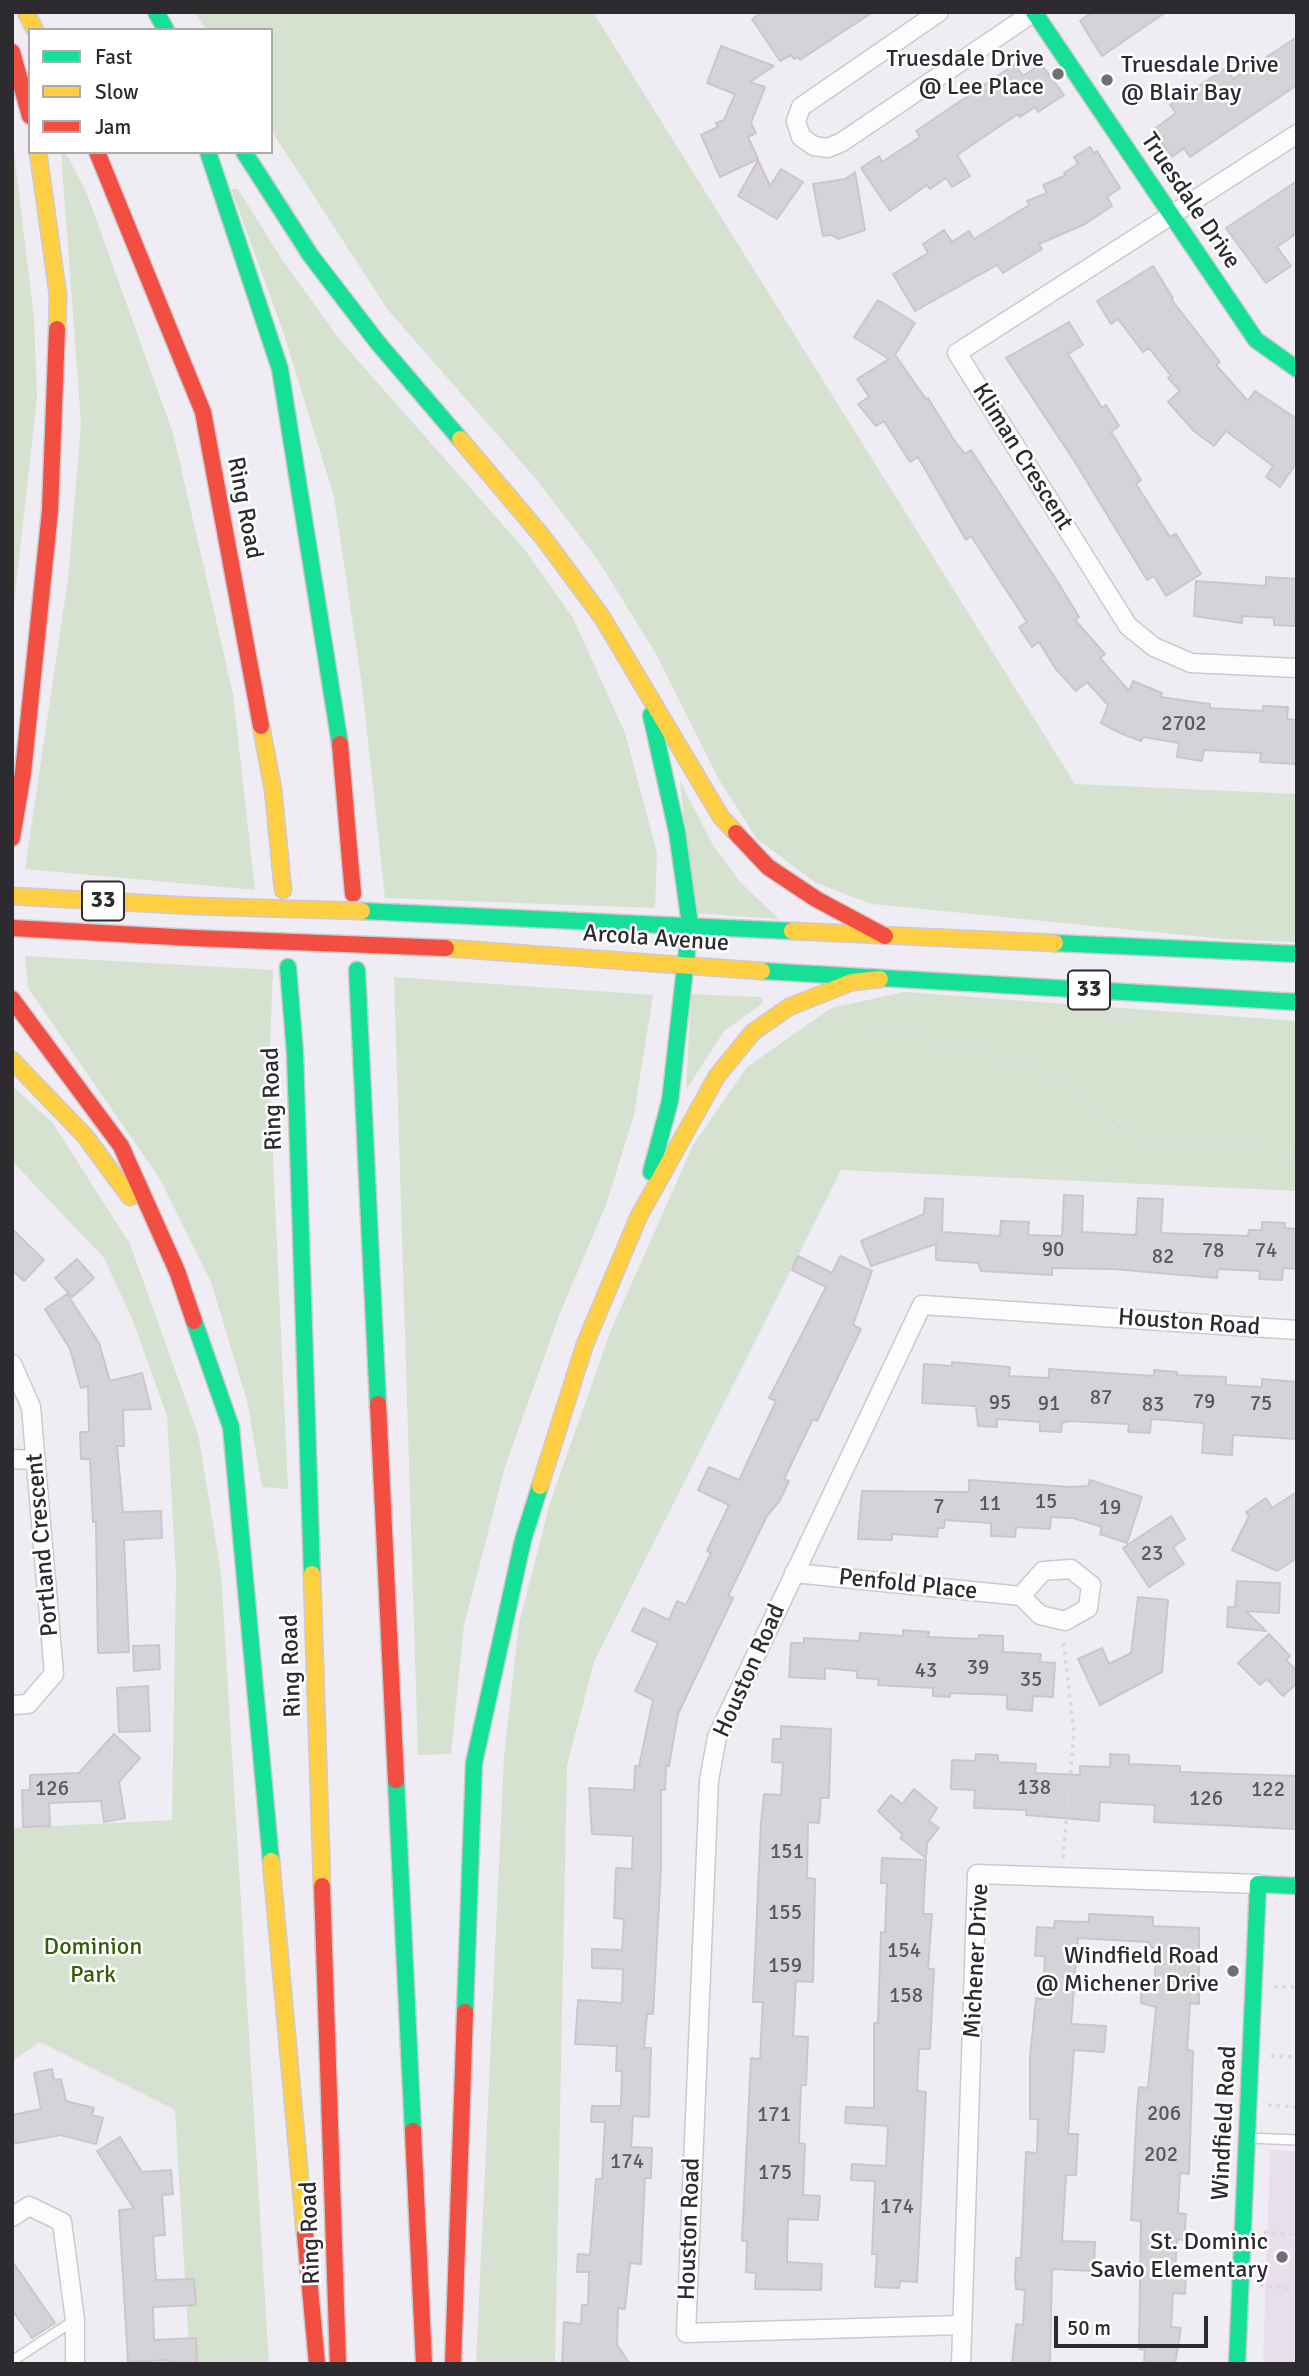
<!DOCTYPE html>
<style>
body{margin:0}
#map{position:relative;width:1309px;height:2376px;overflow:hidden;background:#f0ecf3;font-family:Signika,sans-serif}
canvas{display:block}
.frame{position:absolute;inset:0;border:14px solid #2e2b30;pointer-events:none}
.legend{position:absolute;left:28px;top:28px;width:245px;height:126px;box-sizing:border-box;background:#fff;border:2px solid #abaaac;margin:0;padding:9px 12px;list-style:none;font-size:21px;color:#2e2b30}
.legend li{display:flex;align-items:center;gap:14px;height:35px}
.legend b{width:35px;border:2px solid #abaaac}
.scale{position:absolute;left:1054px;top:2316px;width:154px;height:32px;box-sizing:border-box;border:4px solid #2e2b30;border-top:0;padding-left:9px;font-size:21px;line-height:24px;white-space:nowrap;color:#2e2b30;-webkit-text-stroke:5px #fff;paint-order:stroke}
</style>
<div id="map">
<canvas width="1309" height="2376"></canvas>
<div class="frame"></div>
<ul class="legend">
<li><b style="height:9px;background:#16e098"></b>Fast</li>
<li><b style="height:9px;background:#ffcf43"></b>Slow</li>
<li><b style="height:9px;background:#f24e42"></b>Jam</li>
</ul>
<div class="scale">50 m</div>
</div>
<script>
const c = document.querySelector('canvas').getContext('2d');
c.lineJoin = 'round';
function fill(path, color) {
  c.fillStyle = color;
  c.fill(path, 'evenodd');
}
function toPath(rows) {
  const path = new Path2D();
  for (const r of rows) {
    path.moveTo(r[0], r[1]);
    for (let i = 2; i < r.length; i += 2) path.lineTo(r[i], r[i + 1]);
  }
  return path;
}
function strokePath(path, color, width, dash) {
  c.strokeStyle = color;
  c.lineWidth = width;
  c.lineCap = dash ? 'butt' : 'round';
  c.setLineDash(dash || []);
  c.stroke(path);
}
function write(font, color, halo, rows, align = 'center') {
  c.font = font + ' Signika,sans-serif';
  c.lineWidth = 5;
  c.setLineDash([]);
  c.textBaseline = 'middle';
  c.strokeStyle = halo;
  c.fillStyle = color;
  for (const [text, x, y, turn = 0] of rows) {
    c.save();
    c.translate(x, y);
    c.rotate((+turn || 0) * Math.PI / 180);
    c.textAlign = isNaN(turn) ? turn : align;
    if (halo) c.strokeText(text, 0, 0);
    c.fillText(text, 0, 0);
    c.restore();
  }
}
fill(toPath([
 [1270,2150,1297,2151,1297,2364,1263,2364]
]), '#e8dfed');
fill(toPath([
 [195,12,593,12,1075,784,1297,794,1297,942,1224,939,872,904,816,883,757,839,718,778,656,654,598,560,537,480,388,310,271,130,271,30,206,30],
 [12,136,34,318,37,397,12,621],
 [61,152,65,152,86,191,173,433,233,694,255,890,25,869,68,579,81,423],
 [231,189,238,189,283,261,340,340,525,550,573,618,625,733,657,853,655,908,385,898,362,686,334,497,284,334],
 [680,781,713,845,740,882,779,919,693,913],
 [25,956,273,970,269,1068,288,1489,262,1487,247,1401,211,1282,160,1179,28,988],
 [394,977,653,995,634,1115,606,1205,560,1313,505,1467,464,1625,451,1754,418,1755],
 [904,992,1297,1021,1297,1191,841,1170,594,1662,567,1765,555,2364,476,2364,504,1756,519,1624,550,1503,611,1330,693,1145,747,1067,831,1008],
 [691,994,762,997,763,1003,724,1031,686,1090],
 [12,1086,52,1122,130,1244,198,1434,221,1573,269,2364,190,2364,175,2110,40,2042,12,2061,12,1828,172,1820,176,1574,167,1416,133,1321,104,1258,12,1161]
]), '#d5e2cf');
const building = toPath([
 [762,12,873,12,800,60,798,57,794,59,791,55,780,61,752,19,762,12],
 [1092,12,1166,12,1102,56,1080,21,1092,12],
 [1297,37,1297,85,1190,157,1184,148,1172,157,1153,130,1176,113,1170,105,1226,68,1233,79,1297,37],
 [721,46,774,66,750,82,765,87,751,123,756,133,748,137,758,159,720,177,701,135,718,127,716,123,724,120,735,94,707,83,721,46],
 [1015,64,1023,76,1041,64,1064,95,1038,112,1035,107,1020,117,1018,114,957,155,970,176,952,187,946,178,930,189,927,185,890,211,861,168,879,156,882,162,920,137,916,131,1015,64],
 [1090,147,1094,153,1097,151,1120,188,1107,197,1112,206,1085,224,1039,244,1042,249,1003,273,997,265,915,311,893,274,928,253,923,244,944,230,952,242,969,231,974,239,1029,205,1027,201,1047,193,1043,185,1066,175,1064,173,1078,164,1074,157,1090,147],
 [758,160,770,186,781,169,803,182,777,219,738,196,758,160],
 [855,172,865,230,838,239,832,235,823,236,813,184,845,179,855,172],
 [1297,181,1297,233,1277,247,1291,266,1266,283,1226,228,1297,181],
 [1153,266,1173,298,1171,299,1220,362,1216,365,1248,401,1255,391,1297,419,1297,462,1280,487,1266,477,1273,466,1226,431,1214,446,1194,431,1168,402,1180,391,1168,378,1171,376,1149,348,1143,352,1118,319,1111,324,1097,301,1153,266],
 [878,300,915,323,895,355,926,399,928,398,954,440,965,454,971,450,1057,581,1079,617,1075,620,1105,654,1100,658,1129,691,1133,681,1162,693,1160,697,1210,704,1210,708,1263,711,1263,706,1288,707,1287,719,1297,720,1297,764,1260,762,1261,753,1204,750,1202,761,1177,757,1179,743,1143,737,1141,741,1120,733,1101,723,1108,705,1087,682,1076,691,1055,668,1039,642,1032,647,1019,627,1027,622,971,536,966,540,918,457,910,462,884,421,876,426,858,404,869,397,857,379,889,359,854,337,878,300],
 [1069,322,1083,345,1068,354,1102,408,1106,405,1119,426,1111,432,1141,480,1136,484,1170,537,1176,534,1201,574,1166,596,1154,576,1147,580,1075,462,1006,358,1069,322],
 [1266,577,1297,579,1295,626,1274,625,1274,618,1242,616,1242,623,1194,616,1196,581,1266,586,1266,577],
 [1064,1195,1083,1196,1082,1232,1136,1235,1138,1198,1163,1199,1161,1233,1248,1236,1249,1230,1262,1230,1262,1222,1285,1223,1285,1228,1297,1229,1297,1269,1283,1268,1282,1280,1259,1279,1260,1271,1218,1269,1217,1278,1113,1269,1052,1268,1052,1275,981,1271,978,1263,936,1260,936,1244,871,1266,861,1241,924,1214,925,1198,943,1199,942,1232,1000,1236,1001,1221,1029,1222,1028,1235,1062,1236,1064,1195],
 [12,1229,44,1260,24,1281,12,1270,12,1229],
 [798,1256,832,1273,840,1256,872,1271,853,1325,861,1329,817,1421,813,1419,784,1479,789,1481,780,1500,767,1516,728,1596,733,1598,678,1714,669,1766,666,1765,665,1790,661,1790,661,1867,653,2014,647,2014,644,2048,651,2048,649,2117,633,2116,631,2147,652,2148,651,2178,645,2178,641,2264,630,2263,625,2309,618,2308,617,2345,630,2364,562,2364,564,2322,581,2324,582,2305,588,2305,589,2272,577,2272,578,2254,590,2255,596,2179,602,2179,605,2122,591,2122,592,2106,621,2106,622,2071,616,2071,617,2046,575,2044,578,2000,622,2003,623,1969,592,1968,592,1949,622,1950,624,1919,614,1918,616,1868,632,1869,633,1836,592,1834,589,1788,634,1790,635,1766,639,1766,653,1700,635,1691,658,1643,632,1631,643,1608,669,1620,677,1601,686,1605,711,1553,707,1551,729,1505,698,1490,709,1467,739,1480,776,1401,769,1398,826,1287,792,1270,798,1256],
 [77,1259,94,1278,72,1297,55,1278,77,1259],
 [67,1294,99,1343,110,1381,142,1373,151,1409,123,1410,124,1446,117,1446,123,1512,161,1511,162,1538,124,1540,129,1652,98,1653,96,1522,93,1522,90,1459,81,1459,80,1432,89,1432,88,1386,81,1388,70,1349,45,1309,67,1294],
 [952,1362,1010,1367,1009,1376,1049,1378,1049,1369,1154,1376,1154,1370,1177,1372,1177,1375,1226,1377,1226,1385,1262,1387,1262,1379,1297,1382,1297,1439,1233,1435,1232,1455,1202,1453,1204,1423,1151,1419,1150,1433,1128,1432,1129,1424,1070,1421,1062,1423,1061,1432,1040,1431,1040,1422,997,1419,997,1427,978,1426,976,1406,922,1403,924,1364,952,1366,952,1362],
 [969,1480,1070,1487,1088,1486,1090,1480,1142,1497,1127,1543,1100,1534,1102,1527,1073,1518,1051,1517,1050,1529,1016,1527,1015,1537,991,1536,991,1523,945,1520,944,1528,938,1528,937,1537,892,1534,892,1540,858,1539,862,1491,969,1492,969,1480],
 [1297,1492,1297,1558,1277,1571,1232,1550,1249,1516,1246,1512,1266,1498,1272,1508,1297,1492],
 [1171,1516,1185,1539,1173,1547,1184,1564,1149,1587,1123,1548,1171,1516],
 [1237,1581,1280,1583,1279,1613,1246,1611,1266,1631,1227,1627,1228,1607,1235,1607,1237,1581],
 [1138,1597,1168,1600,1162,1672,1100,1705,1078,1659,1102,1648,1109,1664,1131,1653,1138,1597],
 [903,1630,929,1632,928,1637,978,1639,979,1635,1003,1636,1003,1652,1041,1654,1040,1662,1055,1663,1053,1697,1033,1696,1032,1711,1007,1709,1007,1695,950,1693,950,1697,933,1696,933,1688,878,1685,879,1679,857,1678,857,1671,825,1668,825,1679,789,1677,791,1643,804,1643,804,1638,859,1641,860,1633,903,1636,903,1630],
 [1269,1634,1290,1656,1286,1660,1297,1671,1297,1683,1283,1696,1267,1679,1260,1685,1238,1663,1269,1634],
 [159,1645,160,1669,134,1671,133,1646,159,1645],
 [148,1686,150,1731,119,1732,117,1688,148,1686],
 [781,1726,831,1729,829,1798,821,1798,819,1823,808,1822,807,1878,815,1879,813,1982,796,1981,793,2036,808,2037,806,2085,801,2085,799,2143,805,2144,803,2195,820,2196,818,2220,788,2219,787,2262,822,2264,821,2290,755,2289,756,2273,746,2272,747,2241,742,2241,751,2058,760,2059,763,2002,753,2002,761,1823,764,1794,781,1795,783,1763,772,1762,773,1739,781,1739,781,1726],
 [114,1734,140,1758,119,1782,125,1818,104,1822,101,1801,49,1803,50,1826,23,1827,22,1790,30,1790,30,1775,79,1773,114,1734],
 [976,1754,998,1755,998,1762,1036,1764,1035,1773,1080,1775,1080,1766,1110,1767,1110,1754,1129,1755,1129,1764,1180,1766,1180,1772,1297,1776,1297,1829,1154,1822,1155,1805,1100,1802,1099,1821,1026,1815,1026,1810,974,1808,975,1790,951,1789,952,1760,975,1761,976,1754],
 [914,1789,937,1808,929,1821,939,1828,927,1843,926,1858,900,1838,903,1835,878,1811,891,1795,902,1804,914,1789],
 [882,1858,926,1860,923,1914,932,1914,928,1969,934,1969,930,2049,919,2049,917,2091,926,2092,917,2282,900,2281,899,2288,875,2287,877,2254,872,2254,875,2181,851,2180,852,2164,886,2166,888,2126,845,2123,846,2107,874,2108,874,2023,878,2023,881,1932,885,1933,887,1883,881,1883,882,1858],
 [1089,1914,1153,1917,1153,1926,1199,1928,1199,2004,1190,2003,1187,2050,1193,2051,1189,2174,1180,2173,1178,2213,1186,2214,1184,2240,1177,2239,1175,2275,1186,2276,1185,2294,1173,2293,1171,2327,1181,2328,1175,2364,1144,2364,1145,2350,1139,2349,1141,2221,1131,2220,1137,2110,1139,2087,1148,2088,1156,2007,1141,2003,1142,1979,1155,1979,1156,1953,1148,1942,1078,1938,1071,2024,1106,2026,1104,2052,1074,2050,1068,2134,1078,2134,1076,2175,1066,2175,1062,2241,1095,2242,1094,2271,1052,2269,1050,2364,1012,2364,1016,2324,1023,2325,1025,2290,1016,2289,1015,2278,1016,2258,1021,2258,1026,2152,1037,2153,1038,2119,1030,2119,1030,2058,1036,1998,1043,1999,1045,1956,1035,1956,1037,1927,1054,1928,1055,1921,1089,1922,1089,1914],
 [52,2069,54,2080,61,2079,66,2101,94,2108,92,2115,103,2118,96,2144,61,2135,12,2144,12,2115,41,2109,34,2073,52,2069],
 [120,2137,142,2172,171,2170,173,2194,162,2195,165,2235,153,2236,156,2280,194,2279,196,2305,153,2307,154,2340,196,2338,197,2364,168,2364,168,2360,128,2362,119,2210,134,2209,97,2151,120,2137],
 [12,2261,55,2323,32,2338,12,2310,12,2261]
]);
fill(building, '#d6d3d8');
strokePath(building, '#cac6cc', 2);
const lane = toPath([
 [1249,2138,1297,2140],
 [12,2361,75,2320]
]);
const street = toPath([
 [939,12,801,107,796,121,801,137,814,146,828,148,842,142,1034,12],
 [1297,134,957,353,1128,626,1154,647,1191,663,1297,668],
 [12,1364,31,1407,54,1674,28,1704,12,1705],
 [12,1459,36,1460],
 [794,1573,1021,1596,1040,1615,1065,1621,1088,1608,1091,1585,1071,1569,1043,1571,1021,1596],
 [12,2217,29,2206,62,2222,75,2320,75,2364],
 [962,2325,686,2333,709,1780,717,1737,922,1305,1297,1330],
 [961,2364,977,1874,1258,1884]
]);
const fast = toPath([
 [156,12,166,30],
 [1034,12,1256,340,1297,369],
 [208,152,280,369,340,744],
 [244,152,311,256,378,343,460,439],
 [651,715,677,832,690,924,670,1101,651,1172],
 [362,911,792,931],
 [1055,943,1297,954],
 [288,967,295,1053,312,1574],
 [357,970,378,1404],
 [762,971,1297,1002],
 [194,1321,231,1427,271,1861],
 [396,1780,413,2131],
 [465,2012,474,1763,523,1540,540,1486],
 [1237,2364,1258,1884,1297,1886]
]);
const slow = toPath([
 [26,12,35,30],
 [38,152,58,295,57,329],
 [460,439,542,536,602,617,721,817,736,833],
 [261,726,273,789,283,890],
 [12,896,194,906],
 [792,931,1055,943],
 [446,948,762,971],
 [12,1060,85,1136,130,1197],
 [540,1486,585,1344,639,1216,717,1076,753,1032,789,1007,852,982,880,979],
 [312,1574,322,1886],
 [271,1861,305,2234]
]);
const jam = toPath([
 [12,52,30,116],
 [97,152,203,412,261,726],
 [340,744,353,894],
 [736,833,768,867,816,899,885,936],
 [12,838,23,773,50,511,57,329],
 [12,928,192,938],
 [12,999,121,1146,177,1271,194,1321],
 [378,1404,396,1780],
 [322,1886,338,2364],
 [413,2131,424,2364],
 [305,2234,317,2364],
 [453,2364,465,2012]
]);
strokePath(lane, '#cdc9cf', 12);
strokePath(street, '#cdc9cf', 21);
strokePath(fast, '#cdc9cf', 19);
strokePath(slow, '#cdc9cf', 19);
strokePath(jam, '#cdc9cf', 19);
strokePath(toPath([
 [828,1017,1012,1059,1074,1092,1120,1128,1162,1146,1297,1153],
 [1063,1858,1074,1733,1063,1639],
 [1274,1987,1297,1987],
 [1271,2056,1297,2057],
 [1268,2105,1297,2107],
 [1264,2232,1297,2235],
 [1260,2285,1297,2289]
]), '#dad8da', 3.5, [3.5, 5]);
strokePath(lane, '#fdfcfd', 9);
strokePath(street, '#fdfcfd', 18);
strokePath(fast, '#16e098', 16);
strokePath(slow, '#ffcf43', 16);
strokePath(jam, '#f24e42', 16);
const slowBridge = toPath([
 [194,906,362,911]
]);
const jamBridge = toPath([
 [192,938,446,948]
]);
strokePath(slowBridge, '#ccc9ce', 19, []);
strokePath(jamBridge, '#ccc9ce', 19, []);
strokePath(slowBridge, '#ffcf43', 16);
strokePath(jamBridge, '#f24e42', 16);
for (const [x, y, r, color] of [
 [1058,74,7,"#726f74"],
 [1107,80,7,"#726f74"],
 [1233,1971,7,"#726f74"],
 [1282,2257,7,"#726f74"]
]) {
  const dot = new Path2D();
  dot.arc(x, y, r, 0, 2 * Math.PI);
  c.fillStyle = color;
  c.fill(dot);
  strokePath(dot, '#fff', 2.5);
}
write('21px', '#5b585d', null, [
 ["2702",1184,724],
 ["90",1053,1250],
 ["78",1213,1251],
 ["74",1266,1251],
 ["82",1163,1257],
 ["87",1101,1398],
 ["79",1204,1402],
 ["95",1000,1403],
 ["91",1049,1404],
 ["75",1261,1404],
 ["83",1153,1405],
 ["15",1046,1502],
 ["11",990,1504],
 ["7",939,1507],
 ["19",1110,1508],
 ["23",1152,1554],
 ["39",978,1668],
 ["43",926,1671],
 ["35",1031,1680],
 ["138",1034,1788],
 ["126",52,1789],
 ["122",1268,1790],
 ["126",1206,1799],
 ["151",787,1852],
 ["155",785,1913],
 ["154",904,1951],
 ["159",785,1966],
 ["158",906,1996],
 ["206",1164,2114],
 ["171",774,2115],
 ["202",1161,2155],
 ["174",627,2162],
 ["175",775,2173],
 ["174",897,2207]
]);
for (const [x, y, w] of [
 [103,901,42],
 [1089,990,42]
]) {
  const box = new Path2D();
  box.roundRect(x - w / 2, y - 19.5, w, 39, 5);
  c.fillStyle = '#fff';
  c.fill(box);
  strokePath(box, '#2e2b30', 2);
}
write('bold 23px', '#2e2b30', null, [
 ["33",103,901],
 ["33",1089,990]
]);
write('24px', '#2e2b30', '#fff', [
 ["Truesdale Drive",1044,60],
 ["@ Lee Place",1044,88],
 ["Truesdale Drive",1121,66,"left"],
 ["@ Blair Bay",1121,94,"left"],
 ["Windfield Road",1219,1957],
 ["@ Michener Drive",1219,1985],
 ["St. Dominic",1268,2243],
 ["Savio Elementary",1268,2271]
], 'right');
write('24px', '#2e2b30', '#fff', [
 ["Truesdale Drive",1190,201,56],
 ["Kliman Crescent",1022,457,58],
 ["Ring Road",244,508,79],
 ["Arcola Avenue",656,939,4],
 ["Ring Road",273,1099,-92],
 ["Houston Road",1189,1323,4],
 ["Portland Crescent",43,1545,-95],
 ["Penfold Place",908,1585,6],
 ["Ring Road",292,1666,-92],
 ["Houston Road",750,1671,-66],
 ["Michener Drive",977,1961,-87],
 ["Windfield Road",1225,2123,-87],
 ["Houston Road",690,2229,-88],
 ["Ring Road",311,2233,-92]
]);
write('24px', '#325e0a', '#fff', [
 ["Dominion",93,1948],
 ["Park",93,1976]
]);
</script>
